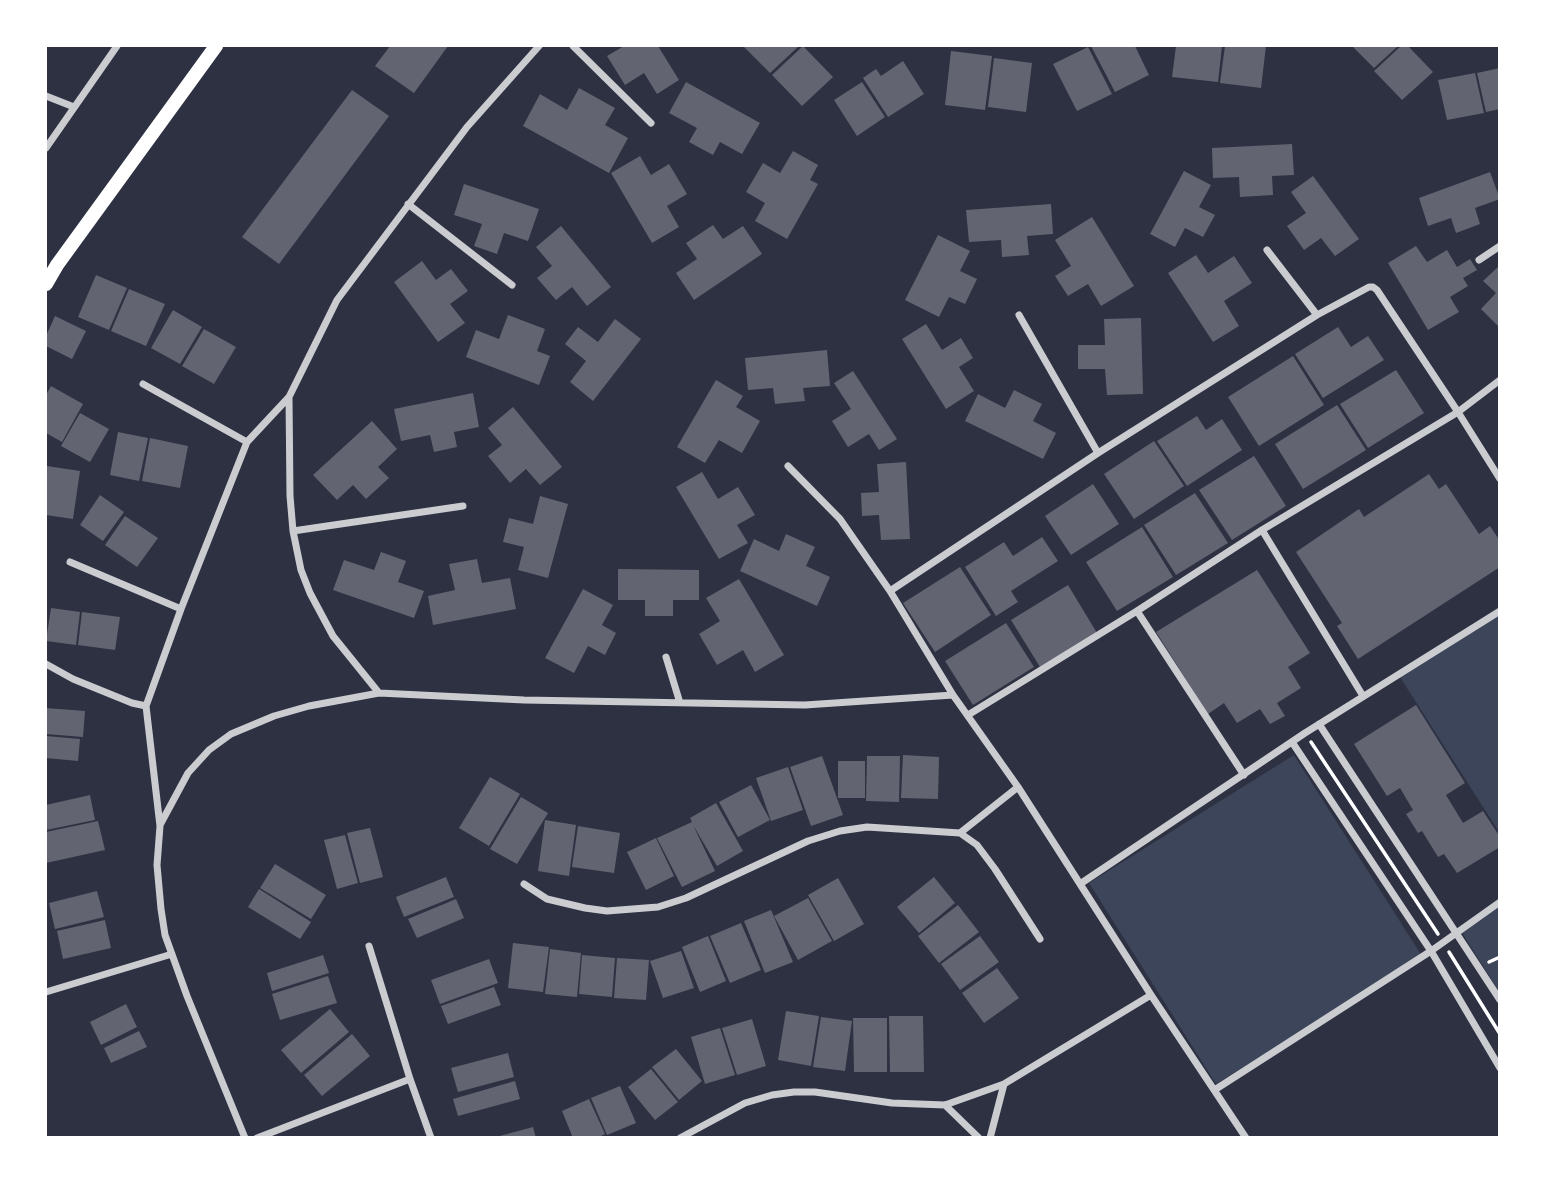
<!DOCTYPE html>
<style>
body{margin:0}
#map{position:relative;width:1545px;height:1183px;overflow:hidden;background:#2d3142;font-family:Signika,sans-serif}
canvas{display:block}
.frame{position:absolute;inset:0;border:47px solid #fff;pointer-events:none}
</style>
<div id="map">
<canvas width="1545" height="1183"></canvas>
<div class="frame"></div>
</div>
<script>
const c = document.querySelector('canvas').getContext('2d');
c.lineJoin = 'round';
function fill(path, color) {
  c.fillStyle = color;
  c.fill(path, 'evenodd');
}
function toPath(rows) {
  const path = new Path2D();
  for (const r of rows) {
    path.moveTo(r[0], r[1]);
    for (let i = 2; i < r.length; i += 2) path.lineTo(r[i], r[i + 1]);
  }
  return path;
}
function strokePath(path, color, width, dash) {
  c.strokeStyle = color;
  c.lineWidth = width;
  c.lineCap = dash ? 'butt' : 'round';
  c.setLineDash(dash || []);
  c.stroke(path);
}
fill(toPath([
 [1499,611,1499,832,1398,674],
 [1294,755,1422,956,1216,1084,1089,883],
 [1499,902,1499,992,1459,928]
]), '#3c4559');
fill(toPath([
 [390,46,448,46,414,93,375,66],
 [624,46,658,46,679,80,657,94,644,73,625,85,607,56],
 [743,46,799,46,770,73],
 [803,46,833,77,802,106,772,75],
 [1091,46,1135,46,1149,75,1115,92],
 [1176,46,1222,46,1218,82,1172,77],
 [1225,46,1266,46,1261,88,1220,83],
 [1352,46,1398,46,1374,68],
 [1401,46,1408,46,1433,72,1402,100,1374,71],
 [1088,47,1112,94,1077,111,1053,64],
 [951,51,992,56,985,110,945,105],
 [994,58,1032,63,1026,112,988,107],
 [903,61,924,94,888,117,863,78,876,69,881,76],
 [1500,68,1500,109,1486,112,1477,73],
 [1475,73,1484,113,1447,120,1438,80],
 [686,82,760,123,742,154,720,142,713,155,689,142,697,128,669,113],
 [862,82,885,117,857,136,834,100],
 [579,88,615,108,605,125,628,138,609,173,523,126,540,94,567,110],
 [352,90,389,116,279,264,242,237],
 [1292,144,1294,175,1272,176,1273,195,1240,197,1239,177,1213,178,1212,148],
 [793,151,818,165,810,180,818,184,787,239,755,221,765,203,746,192,763,163,780,173],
 [640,156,651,175,669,164,687,194,667,206,679,227,652,243,611,173],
 [1184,171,1211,185,1199,207,1215,215,1203,237,1185,228,1175,247,1150,234],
 [1490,172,1500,199,1475,208,1480,224,1456,233,1451,218,1428,226,1419,198],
 [1313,176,1359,239,1335,256,1321,238,1304,250,1287,226,1306,213,1291,192],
 [464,184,539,209,528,241,504,233,497,254,474,246,482,224,454,215],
 [1051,204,1053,234,1027,236,1029,255,1002,257,1001,240,969,242,966,210],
 [1092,217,1134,286,1101,306,1088,284,1068,296,1055,276,1071,266,1055,240],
 [713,225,723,239,743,226,762,254,694,300,676,273,697,259,686,243],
 [561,226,611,287,587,306,572,287,556,300,537,278,552,266,536,247],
 [938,235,970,251,960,271,977,279,965,304,949,297,939,317,905,300],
 [1416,246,1427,262,1447,250,1457,267,1470,259,1477,270,1463,278,1468,286,1450,297,1459,312,1428,330,1388,263],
 [1196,255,1208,273,1234,256,1252,283,1224,301,1239,326,1213,342,1168,273],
 [422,261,436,280,451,269,468,291,450,304,465,323,438,342,394,282],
 [1500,265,1500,328,1481,309,1496,293,1483,281],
 [96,275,127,288,109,330,78,317],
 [129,289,165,304,146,346,111,331],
 [173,310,202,327,180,364,151,348],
 [508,315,545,329,537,351,550,356,539,385,466,357,476,330,499,339],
 [55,316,86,331,72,359,46,346,46,336],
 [1141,318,1143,394,1107,395,1105,369,1078,369,1078,345,1105,345,1104,319],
 [615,319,641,339,593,401,570,382,586,361,565,344,578,327,598,342],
 [926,324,942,350,961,338,973,358,959,367,974,391,946,409,902,339],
 [1338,327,1351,347,1368,336,1384,360,1323,398,1295,354],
 [204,329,236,347,214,384,182,366],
 [827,350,830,386,803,388,805,401,775,404,773,388,748,390,745,358],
 [1293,356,1324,405,1259,446,1228,397],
 [1396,370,1424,413,1368,448,1340,404],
 [853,371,897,439,879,450,869,434,848,447,832,421,851,409,834,383],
 [716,380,743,396,736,407,760,421,742,453,719,440,705,463,677,447],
 [51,386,83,404,62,442,46,433,46,395],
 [1014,390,1042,404,1033,421,1056,433,1043,459,965,421,978,394,1005,408],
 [473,393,479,427,454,432,457,447,434,452,430,435,401,441,394,409],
 [1337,405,1366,450,1303,489,1275,444],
 [513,407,562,467,540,485,526,469,510,483,488,456,502,445,488,428],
 [80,413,109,429,90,462,61,446],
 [1197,416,1206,430,1222,419,1242,450,1187,486,1157,441],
 [372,421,397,449,378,467,389,478,366,499,353,485,337,500,313,475],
 [118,432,148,438,139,481,110,475],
 [150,438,188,446,180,488,142,481],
 [1154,441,1184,486,1134,519,1104,474],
 [1254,456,1286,506,1232,540,1199,490],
 [906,462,910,539,881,540,879,515,862,516,861,493,879,492,877,464],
 [47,466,80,471,73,519,46,515],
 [702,472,718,499,738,487,755,515,737,525,748,543,719,559,676,487],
 [1429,474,1439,489,1446,484,1479,534,1490,526,1500,541,1500,567,1358,659,1337,626,1342,623,1296,552,1359,509,1364,517],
 [1093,484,1119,524,1071,555,1045,516],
 [1195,493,1228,543,1176,575,1144,525],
 [100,495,124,512,103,541,80,525],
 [540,496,568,504,548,578,518,570,524,547,503,542,509,518,533,524],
 [125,516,158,538,137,567,105,545],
 [1142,527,1173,577,1117,611,1086,562],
 [786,534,815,547,806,566,830,577,817,606,740,571,754,539,779,551],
 [1042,537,1058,561,1011,591,1018,602,996,616,965,567,1004,542,1013,556],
 [381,552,406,561,398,582,424,591,414,618,333,590,344,560,374,570],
 [477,559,482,583,510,578,516,609,433,625,428,596,455,590,449,564],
 [960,567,991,615,935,652,903,603],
 [618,569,699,570,699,600,673,600,673,616,645,616,645,600,618,600],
 [1257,570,1310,653,1288,667,1301,688,1277,703,1285,716,1270,724,1260,709,1237,723,1224,703,1208,714,1156,632],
 [739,579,784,655,755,672,743,650,717,665,699,634,720,621,706,598],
 [1068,585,1097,633,1040,667,1011,620],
 [583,589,613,605,602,625,616,633,605,655,588,646,574,673,545,658],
 [51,608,80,612,76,645,46,641],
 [82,612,120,617,115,650,78,645],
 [1006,623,1034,667,973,705,945,661],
 [1416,705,1465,783,1446,795,1463,823,1483,811,1500,837,1500,847,1457,873,1444,854,1438,857,1422,831,1418,833,1406,814,1413,810,1400,788,1387,796,1354,744],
 [46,708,85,711,83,737,46,734],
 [46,736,80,739,78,761,46,758],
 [903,755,939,757,938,799,901,798],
 [822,756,843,815,811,826,790,767],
 [867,756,900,756,899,802,866,801],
 [838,761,865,761,865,798,838,798],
 [788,767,803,810,771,821,756,778],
 [490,777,520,794,489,846,459,828],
 [751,785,770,820,738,837,719,802],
 [90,795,95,820,46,830,46,805],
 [521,797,548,813,517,864,490,849],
 [716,803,743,851,717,866,693,825,715,871,682,887,657,838,692,822,690,818],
 [545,820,576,825,569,876,538,871],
 [98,821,105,850,46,863,46,832],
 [578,826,620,833,614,873,572,867],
 [370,828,383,877,360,883,347,833],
 [345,835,358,883,337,889,324,840],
 [656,838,674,876,646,890,627,852],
 [275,864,326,895,311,919,260,888],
 [446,877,454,897,404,917,396,897],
 [934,877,955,903,919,933,897,907],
 [838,878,864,924,834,941,808,895],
 [259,889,311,922,300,939,248,907],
 [97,891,104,917,55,929,49,903],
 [808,898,832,941,798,960,774,916],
 [456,899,464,918,417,938,408,919],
 [958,905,979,932,939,963,918,936],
 [771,910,793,962,765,973,744,921],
 [105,920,111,948,63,959,57,931],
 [741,923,761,970,730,983,710,936],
 [708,936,726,981,700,992,682,947],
 [980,936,999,962,960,990,941,964],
 [513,943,549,947,543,992,508,988],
 [550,949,581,953,577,997,545,994],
 [681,951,694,988,663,998,650,961],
 [323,955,329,973,272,991,267,973],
 [582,955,615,958,612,997,579,994],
 [617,958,649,960,646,1000,614,998],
 [489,959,498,983,440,1004,431,980],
 [997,968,1019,998,984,1023,962,993],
 [328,976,337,1003,280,1020,272,994],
 [494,987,501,1005,448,1024,441,1006],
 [126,1004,137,1027,101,1045,90,1022],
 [330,1009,349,1032,301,1073,281,1050],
 [786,1011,819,1016,811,1066,778,1060],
 [889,1016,923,1016,924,1072,890,1072],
 [821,1017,852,1021,845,1071,813,1067],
 [853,1018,887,1018,887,1072,854,1072],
 [752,1019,766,1066,737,1075,722,1028],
 [720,1028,735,1075,705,1084,691,1037],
 [139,1031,147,1047,111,1063,104,1048],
 [352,1034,370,1056,322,1096,304,1075],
 [676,1049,702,1081,679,1100,652,1067],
 [508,1053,514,1077,458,1092,451,1068],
 [651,1069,678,1102,655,1120,628,1087],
 [515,1081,520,1099,458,1116,453,1099],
 [620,1086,636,1123,607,1135,591,1098],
 [589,1099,605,1134,597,1138,573,1138,562,1111],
 [533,1127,536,1138,496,1138,496,1137]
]), '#626471');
strokePath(toPath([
 [1311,742,1438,934],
 [1449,952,1500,1034],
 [1489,962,1500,957]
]), '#fff', 3.5);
strokePath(toPath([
 [573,46,651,123],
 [46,96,74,107],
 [46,148,117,46],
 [408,204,512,285],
 [1267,250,1317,315],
 [1479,260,1500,246],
 [1019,315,1098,453],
 [143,384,247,442],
 [289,397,290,496,293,531,301,570,310,593,333,636,379,693,524,700,805,705,953,695,1018,787,1151,995,1246,1138],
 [788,466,840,519,890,591,953,695],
 [1262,530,1363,696],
 [293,531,463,506],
 [70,562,181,609],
 [890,591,1098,453,1317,315,1369,287,1373,287,1377,290,1458,412,1500,479],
 [1137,611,1244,775],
 [666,657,680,703],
 [46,664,73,679,132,703,146,706],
 [968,715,1137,611,1262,530,1458,412,1500,380],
 [1319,724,1500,1000],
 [1292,742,1431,951,1500,1068],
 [160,825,188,773,209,750,231,734,274,716,309,706,379,693],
 [960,833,977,845,995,869,1040,939],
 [524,884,547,899,585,908,607,911,658,907,686,898,808,841,840,831,867,827,960,833,1018,787],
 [1080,884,1305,733,1500,611],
 [369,946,410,1079,431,1138],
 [46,992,172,954],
 [1216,1089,1431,951,1500,902],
 [945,1105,979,1138],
 [245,1138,187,996,165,935,161,909,157,865,160,826,146,706,181,609,247,442,289,397,337,300,467,127,539,46],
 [257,1138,410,1079],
 [680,1138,745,1103,772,1095,794,1092,815,1092,892,1103,945,1105,1004,1084,1151,995],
 [990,1138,1004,1084]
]), '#caccd0', 7);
strokePath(toPath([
 [46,284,57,265,216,46]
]), '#fff', 14);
</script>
